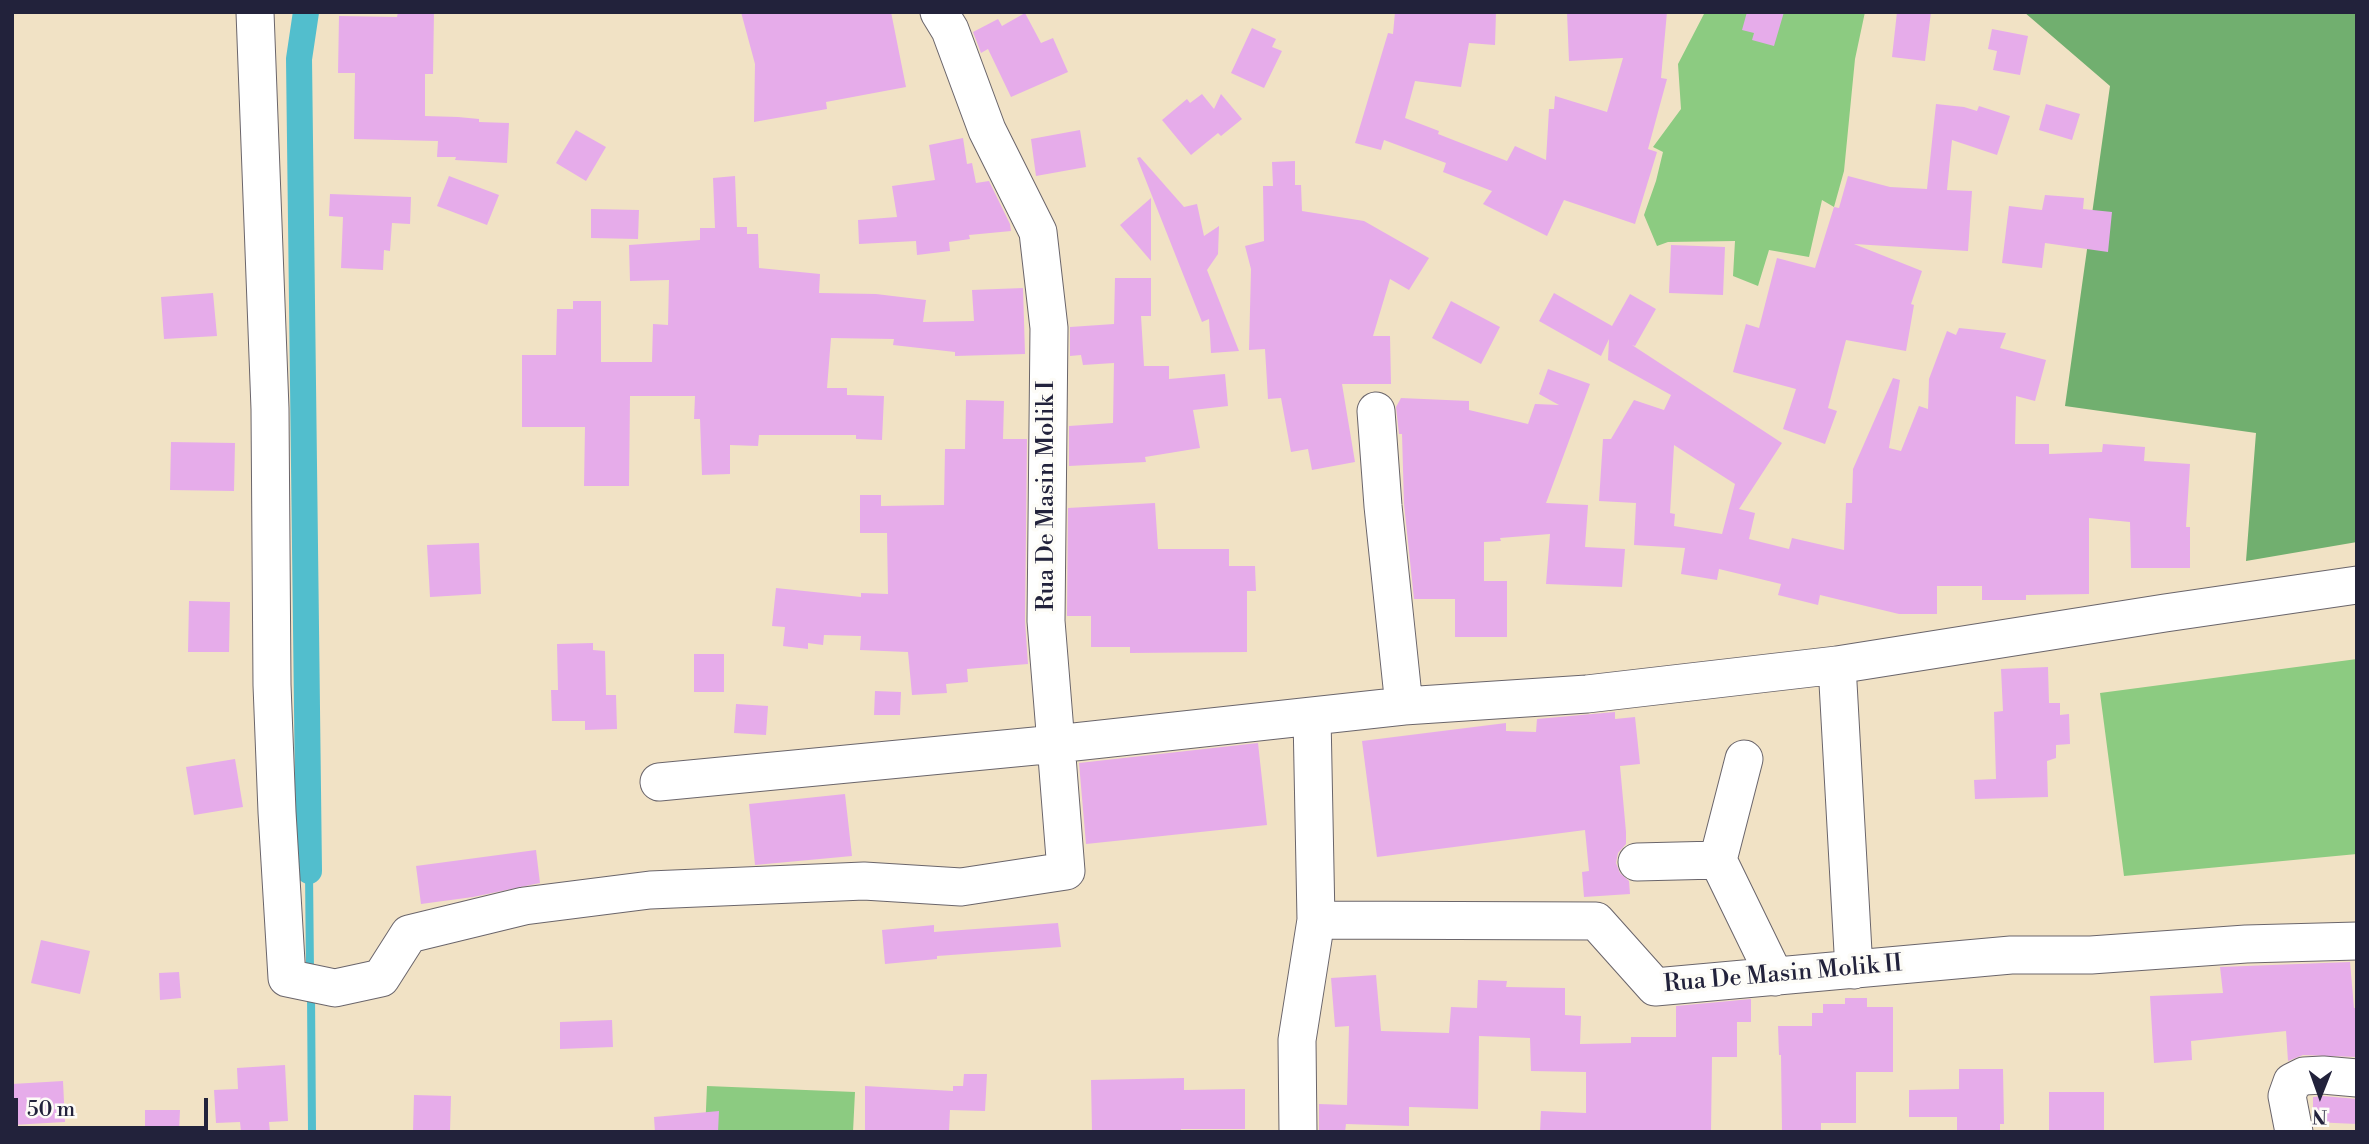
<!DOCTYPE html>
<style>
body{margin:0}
#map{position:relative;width:2369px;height:1144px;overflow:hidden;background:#f1e2c5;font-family:"Libre Bodoni",serif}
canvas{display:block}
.frame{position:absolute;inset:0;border:14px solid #22223b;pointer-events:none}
.north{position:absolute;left:2285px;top:1060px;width:70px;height:70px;-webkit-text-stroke:5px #fdfcf7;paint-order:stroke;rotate:181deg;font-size:19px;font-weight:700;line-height:28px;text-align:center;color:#22223b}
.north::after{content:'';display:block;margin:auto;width:24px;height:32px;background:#22223b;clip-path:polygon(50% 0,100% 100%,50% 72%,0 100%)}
.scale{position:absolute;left:14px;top:1098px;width:194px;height:32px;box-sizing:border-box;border:4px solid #22223b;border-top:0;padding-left:9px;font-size:21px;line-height:24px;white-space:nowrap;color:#22223b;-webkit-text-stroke:5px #fdfcf7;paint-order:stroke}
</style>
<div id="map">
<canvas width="2369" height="1144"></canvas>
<div class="frame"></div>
<div class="north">N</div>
<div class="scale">50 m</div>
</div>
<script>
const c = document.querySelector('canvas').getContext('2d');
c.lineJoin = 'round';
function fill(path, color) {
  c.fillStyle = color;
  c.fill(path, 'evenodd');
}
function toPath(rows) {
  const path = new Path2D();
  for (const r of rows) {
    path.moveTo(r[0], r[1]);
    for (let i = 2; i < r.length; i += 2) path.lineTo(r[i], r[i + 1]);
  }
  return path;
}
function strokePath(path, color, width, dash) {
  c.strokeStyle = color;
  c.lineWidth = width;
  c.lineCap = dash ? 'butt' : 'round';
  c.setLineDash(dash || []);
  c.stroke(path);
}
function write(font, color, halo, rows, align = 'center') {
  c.font = font + ' "Libre Bodoni",serif';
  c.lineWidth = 7;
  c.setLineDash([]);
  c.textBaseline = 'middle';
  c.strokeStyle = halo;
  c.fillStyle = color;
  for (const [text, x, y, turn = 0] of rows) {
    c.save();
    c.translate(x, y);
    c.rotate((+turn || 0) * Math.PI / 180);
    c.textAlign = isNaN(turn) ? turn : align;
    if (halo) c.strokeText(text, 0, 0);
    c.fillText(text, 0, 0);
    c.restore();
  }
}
fill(toPath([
 [1705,12,1865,12,1855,59,1844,171,1834,207,1822,200,1809,257,1769,250,1758,286,1733,276,1735,241,1668,242,1657,246,1644,215,1656,181,1663,152,1653,147,1681,109,1678,64],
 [2357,659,2357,854,2124,876,2100,693],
 [707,1086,855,1092,853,1132,705,1132]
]), '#8ccb81');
fill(toPath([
 [2024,12,2357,12,2357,542,2246,561,2256,433,2065,406,2110,86]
]), '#71af6f');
strokePath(toPath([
 [309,871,310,973],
 [311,993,312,1132]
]), '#52becd', 8);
strokePath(toPath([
 [306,12,299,59,309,871]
]), '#52becd', 26);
fill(toPath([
 [398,12,434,12,433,74,425,74,425,116,458,117,479,119,479,122,509,123,507,163,455,160,456,157,437,157,438,141,354,139,355,73,338,73,339,16,397,17],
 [741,12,891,12,906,87,826,102,827,109,754,122,755,64],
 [1395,12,1496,12,1495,45,1469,43,1461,87,1415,81,1405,118,1439,131,1438,134,1507,161,1515,146,1546,160,1549,109,1554,109,1555,96,1607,112,1623,58,1569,61,1567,12,1667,12,1661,78,1667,79,1648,149,1657,152,1635,224,1564,200,1547,236,1483,204,1492,191,1443,172,1446,163,1384,140,1381,150,1355,143,1388,33,1393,34],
 [1747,12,1784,12,1774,46,1752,40,1754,33,1742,30],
 [1897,12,1931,12,1925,61,1892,57],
 [1025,13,1041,43,1053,38,1068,72,1011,97,988,49,981,53,973,32,998,19,1002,26],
 [1252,28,1276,39,1272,47,1282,51,1264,88,1231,73],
 [1992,29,2028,36,2020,75,1993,70,1997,51,1988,49],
 [1202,94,1214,109,1221,94,1242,119,1221,136,1218,133,1191,155,1162,120,1187,99,1190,103],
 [1936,104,1964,107,1977,111,1979,106,2010,116,1997,155,1952,140,1947,190,1972,191,1968,251,1854,244,1922,271,1911,304,1914,305,1906,351,1846,340,1828,408,1837,411,1825,444,1783,429,1796,389,1733,372,1746,324,1759,328,1777,258,1815,268,1834,207,1839,208,1848,176,1890,187,1927,189],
 [2046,104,2080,114,2072,140,2039,130],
 [576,130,606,147,586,181,556,163],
 [1080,130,1086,167,1036,176,1031,139],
 [963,138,967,164,972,163,976,183,989,181,1010,224,1011,231,969,235,970,239,949,242,950,251,917,255,916,241,859,244,858,220,897,217,892,186,935,180,929,145],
 [1140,157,1184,207,1197,204,1204,236,1219,226,1218,254,1207,270,1239,351,1211,353,1209,319,1202,322,1137,158],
 [1295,161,1295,185,1301,185,1302,211,1364,221,1429,258,1409,290,1390,279,1373,336,1390,336,1391,384,1342,384,1355,462,1312,470,1308,449,1291,452,1281,398,1268,399,1265,349,1249,350,1251,269,1245,246,1264,241,1263,186,1273,186,1272,162],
 [449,176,499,195,487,225,437,206],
 [735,176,737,227,747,227,747,234,758,234,759,268,820,274,819,293,876,294,926,300,923,322,974,321,972,290,1023,288,1025,354,955,356,955,352,893,345,894,339,831,338,827,388,847,388,847,395,884,396,882,440,856,439,856,435,759,435,758,446,730,445,730,474,702,475,700,419,694,419,695,396,630,396,629,486,584,486,585,427,522,427,522,355,556,355,557,309,573,309,573,301,601,301,601,362,652,362,653,324,668,325,669,280,630,281,629,245,700,240,700,228,715,228,713,178],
 [330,194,411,197,410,224,392,223,390,251,384,250,383,270,341,268,343,217,329,216],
 [2045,195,2084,198,2083,209,2112,212,2108,252,2045,243,2042,268,2002,263,2009,206,2042,210],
 [1151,198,1151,261,1120,225],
 [591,209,639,210,638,239,591,238],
 [1671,245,1725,247,1723,295,1669,293],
 [1115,278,1151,278,1151,316,1141,316,1144,366,1169,366,1169,379,1225,374,1228,406,1193,410,1200,448,1145,457,1146,462,1069,466,1069,426,1113,423,1114,363,1083,365,1081,355,1070,356,1070,327,1114,324],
 [213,293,217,336,164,339,161,297],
 [1554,293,1612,326,1630,294,1656,309,1635,346,1632,345,1782,443,1739,509,1755,513,1749,539,1789,549,1792,538,1844,550,1846,503,1852,503,1853,469,1893,378,1900,380,1889,448,1901,451,1919,406,1928,409,1929,379,1947,331,1956,335,1959,328,2006,333,2000,348,2046,360,2035,401,2016,396,2015,444,2049,444,2049,454,2102,452,2103,444,2145,447,2144,461,2190,464,2186,527,2190,527,2190,568,2131,568,2130,522,2089,518,2089,594,2026,595,2026,600,1982,600,1982,586,1937,586,1937,614,1899,614,1820,595,1818,605,1778,595,1781,584,1719,569,1717,580,1681,574,1685,548,1634,545,1636,503,1599,501,1603,439,1611,439,1634,400,1664,410,1671,395,1608,360,1609,339,1601,356,1539,321],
 [1674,445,1735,484,1722,534,1674,526,1675,514,1670,513],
 [1451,301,1500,327,1481,364,1432,338],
 [1548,369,1590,384,1546,503,1588,505,1585,547,1625,549,1622,587,1546,584,1550,534,1500,538,1501,541,1484,542,1484,581,1507,581,1507,637,1455,637,1455,599,1414,599,1404,504,1402,434,1399,434,1396,407,1401,398,1469,401,1469,410,1528,424,1535,404,1559,405,1539,394],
 [966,400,1004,401,1003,439,1027,439,1025,621,1028,664,967,669,968,682,946,684,947,693,912,695,908,652,860,650,861,636,824,635,823,645,808,643,808,649,783,646,785,627,772,626,776,588,861,597,861,593,888,594,887,533,860,533,860,495,881,495,881,506,944,505,945,449,965,449],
 [171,442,235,443,234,491,170,490],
 [1155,503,1158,549,1229,549,1229,566,1255,566,1256,591,1247,591,1247,652,1130,653,1130,647,1091,647,1091,616,1067,616,1068,508],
 [479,543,481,594,430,597,427,545],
 [189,601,230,602,229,652,188,652],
 [593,643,593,650,605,651,606,695,616,695,617,729,585,730,585,721,552,721,551,690,558,690,557,644],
 [694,654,724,654,724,692,694,692],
 [2048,667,2049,703,2060,703,2060,715,2069,714,2070,744,2056,745,2056,758,2047,761,2048,797,1975,799,1974,780,1996,779,1994,712,2003,711,2001,669],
 [875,691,901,692,900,715,874,715],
 [736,704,768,706,766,735,734,733],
 [1615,712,1615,719,1635,717,1640,764,1620,766,1626,832,1626,844,1618,853,1616,863,1620,873,1629,881,1630,894,1584,897,1582,872,1589,871,1585,830,1377,857,1362,741,1506,723,1506,731,1536,732,1537,719],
 [1258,743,1267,825,1086,844,1079,763],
 [235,759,243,807,194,815,186,767],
 [845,794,852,856,755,865,749,804],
 [536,850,540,883,473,897,421,904,416,866],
 [1058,923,1061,947,937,956,937,959,885,964,882,930,934,925,934,932],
 [41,940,90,951,80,994,31,983],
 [2350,962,2354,1008,2357,1008,2357,1057,2303,1055,2288,1061,2286,1031,2191,1041,2192,1060,2154,1063,2150,996,2223,993,2220,967],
 [179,972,181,998,160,1000,159,973],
 [1376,975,1381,1031,1449,1033,1451,1007,1477,1008,1478,980,1507,981,1506,987,1565,988,1565,1015,1581,1016,1580,1044,1631,1043,1631,1037,1676,1037,1676,1006,1751,999,1751,1022,1737,1022,1737,1057,1712,1057,1711,1132,1540,1132,1541,1111,1586,1113,1586,1072,1531,1071,1530,1038,1479,1036,1478,1109,1409,1107,1409,1126,1346,1124,1345,1132,1319,1132,1319,1104,1347,1105,1349,1026,1335,1027,1331,978],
 [1845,998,1867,998,1867,1007,1893,1007,1893,1072,1856,1072,1856,1123,1821,1123,1821,1131,1782,1132,1781,1055,1779,1055,1778,1026,1812,1026,1812,1013,1823,1013,1823,1004,1845,1004],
 [612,1020,613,1047,560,1049,560,1022],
 [285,1065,288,1121,269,1122,270,1132,241,1132,240,1122,216,1123,214,1090,238,1089,237,1068],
 [1959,1069,2003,1069,2004,1124,2000,1124,2000,1132,1957,1132,1957,1117,1909,1117,1909,1090,1959,1089],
 [964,1074,987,1074,985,1111,950,1110,949,1132,865,1132,865,1086,953,1091,953,1086,963,1086],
 [1184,1078,1184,1090,1245,1089,1245,1129,1181,1129,1181,1132,1092,1132,1091,1080],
 [63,1081,65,1122,12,1125,12,1084],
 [2049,1092,2104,1092,2104,1132,2049,1132],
 [414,1095,451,1096,450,1131,413,1131],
 [2323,1096,2357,1099,2357,1124,2313,1122,2313,1097],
 [145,1110,180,1110,179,1132,145,1132],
 [719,1111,718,1132,655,1132,654,1117]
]), '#e6acea');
const minor = toPath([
 [255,12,270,409,272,685,277,812,287,978,335,988,381,978,409,934,524,906,650,890,864,881,961,887,1066,871,1056,744,659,782],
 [939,12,950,30,987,130,1038,232,1049,328,1046,621,1056,744,1404,706,1587,694,1837,665,1854,970],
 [1376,411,1383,506,1404,706],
 [1837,665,2165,613,2357,585],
 [1312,716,1316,920,1596,921,1655,987,2011,955,2091,955,2246,944,2357,941],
 [1718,860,1744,759],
 [1637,862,1718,860,1775,977],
 [1298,1132,1297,1040,1316,920],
 [2294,1132,2287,1096,2292,1082,2304,1076,2323,1075,2357,1078]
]);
strokePath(minor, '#6a656b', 39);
strokePath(minor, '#fff', 37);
write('24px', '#22223b', '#fdfcf7', [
 ["Rua De Masin Molik I",1047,496,-90],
 ["Rua De Masin Molik II",1783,975,-5]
]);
</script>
